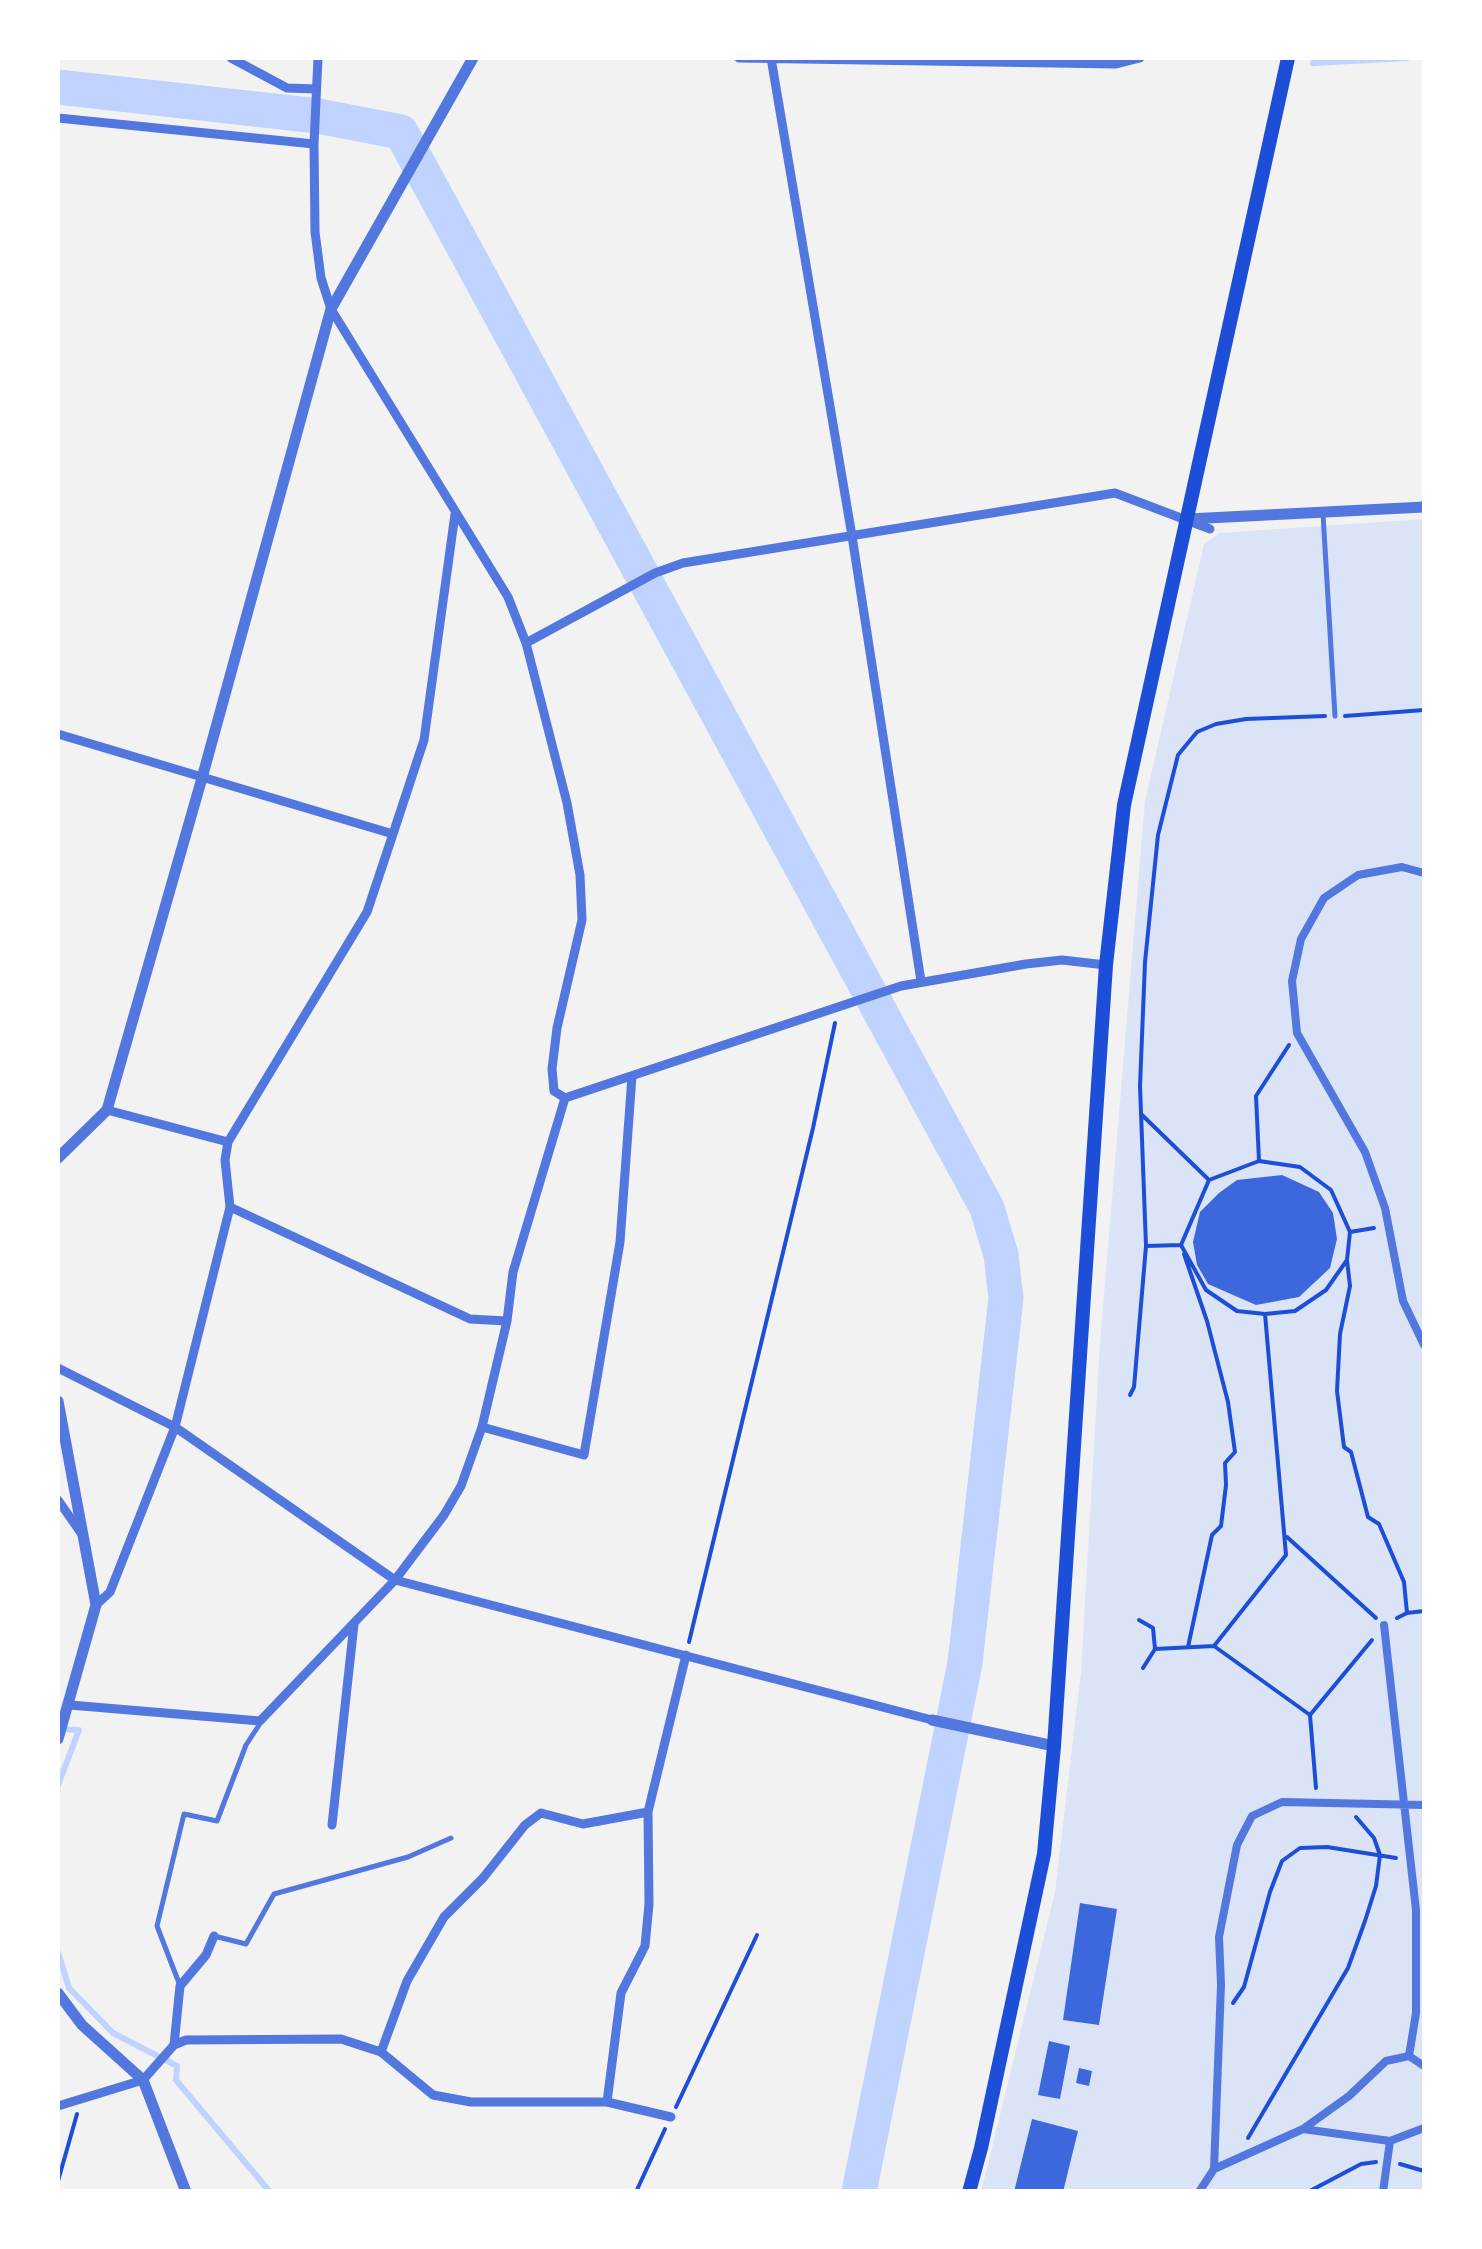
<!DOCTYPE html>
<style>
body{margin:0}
#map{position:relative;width:1482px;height:2249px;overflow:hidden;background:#f2f2f2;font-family:Inter,sans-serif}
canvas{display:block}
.frame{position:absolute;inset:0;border:60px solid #fff;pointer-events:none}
</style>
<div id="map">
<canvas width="1482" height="2249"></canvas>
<div class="frame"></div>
</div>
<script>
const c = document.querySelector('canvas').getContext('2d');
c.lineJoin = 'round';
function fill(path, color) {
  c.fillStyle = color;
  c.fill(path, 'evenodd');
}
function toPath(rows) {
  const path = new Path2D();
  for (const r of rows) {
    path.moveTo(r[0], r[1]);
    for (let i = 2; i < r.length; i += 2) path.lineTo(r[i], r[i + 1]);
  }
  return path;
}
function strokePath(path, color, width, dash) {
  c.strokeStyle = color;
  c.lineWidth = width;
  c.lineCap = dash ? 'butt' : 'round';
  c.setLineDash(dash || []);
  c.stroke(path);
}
fill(toPath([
 [1424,519,1424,2191,981,2192,1055,1892,1081,1672,1100,1342,1145,801,1204,544,1219,533]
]), '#dbe4f7');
strokePath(toPath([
 [1313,63,1407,58],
 [58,1785,79,1730,59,1729],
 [58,1952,69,1988,113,2033,177,2066,176,2080,270,2192]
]), '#bfd3fe', 6);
strokePath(toPath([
 [58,87,318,116,401,132,987,1208,1001,1255,1006,1298,965,1663,859,2192]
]), '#bfd3fe', 35);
fill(toPath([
 [1282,1175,1319,1192,1333,1213,1337,1239,1330,1268,1299,1297,1256,1305,1208,1284,1197,1265,1193,1242,1200,1212,1219,1193,1237,1180],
 [1080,1903,1117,1909,1099,2025,1063,2020],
 [1049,2041,1070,2046,1060,2099,1038,2095],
 [1079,2068,1092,2071,1089,2086,1076,2083],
 [1032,2119,1078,2131,1063,2192,1014,2192]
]), '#3d67dc');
strokePath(toPath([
 [1345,716,1424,710],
 [1141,1114,1209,1180],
 [1259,1161,1300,1167,1331,1190,1350,1232,1347,1260,1326,1290,1295,1311,1265,1314,1237,1311,1206,1290,1181,1245,1209,1180,1259,1161],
 [1259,1161,1256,1096,1289,1045],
 [1350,1232,1374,1228],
 [1146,1246,1181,1245],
 [1184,1254,1207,1321,1228,1402,1235,1452,1225,1463,1226,1485,1221,1526,1212,1535,1188,1647],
 [1347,1260,1350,1286,1340,1334,1337,1391,1344,1447,1351,1452,1368,1517,1379,1524,1404,1582,1407,1613],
 [1130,1395,1134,1387,1146,1246,1140,1086,1145,962,1158,835,1178,755,1197,732,1216,724,1246,719,1325,716],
 [1287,1537,1376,1618],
 [1397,1618,1407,1613,1424,1611],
 [1139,1620,1153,1628,1155,1649],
 [689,1642,813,1128,835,1023],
 [1214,1646,1310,1715,1372,1640],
 [1143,1668,1155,1649,1214,1646,1286,1555,1265,1314],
 [1310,1715,1316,1788],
 [1233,2003,1244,1987,1270,1892,1282,1861,1300,1848,1327,1847,1396,1858],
 [676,2107,757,1935],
 [1248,2138,1348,1968,1365,1921,1376,1886,1380,1855,1374,1838,1356,1817],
 [1400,2164,1424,2171],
 [58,2181,77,2114],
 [636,2192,665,2129],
 [1308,2192,1361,2164,1376,2162]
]), '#1d4ed8', 4);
strokePath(toPath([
 [1323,514,1335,716],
 [214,1936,246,1944,274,1894,408,1857,451,1838],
 [179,1983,157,1926,184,1814,217,1821,246,1745,261,1722]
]), '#5277de', 5);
strokePath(toPath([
 [1424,873,1402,867,1358,875,1324,898,1301,939,1292,981,1297,1033,1365,1152,1385,1208,1403,1301,1424,1345],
 [1384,1625,1416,1910,1416,2013,1409,2056],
 [1303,2129,1390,2141,1424,2128],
 [1214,2169,1221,1985,1219,1937,1237,1845,1252,1816,1282,1802,1424,1805],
 [1199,2192,1214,2169,1303,2129,1349,2096,1386,2061,1409,2056,1424,2066],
 [1383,2192,1390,2141]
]), '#5277de', 8);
strokePath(toPath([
 [231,58,287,88,316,89],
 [739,58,1116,64,1140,58],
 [771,58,852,536,921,981],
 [58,118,314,144],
 [526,643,655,573,683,563,1115,493,1210,529],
 [58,734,393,834],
 [565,1098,901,986,1026,964,1062,960,1106,965],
 [107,1110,228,1142],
 [230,1207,470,1319,507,1321],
 [58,1368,175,1427,395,1580,932,1720],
 [482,1427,584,1455,620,1242,632,1076],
 [58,1500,81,1533],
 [96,1605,110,1592,175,1427,230,1207,225,1160,228,1142,367,912,393,834,424,740,455,514],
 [70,1705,260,1721,395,1580,444,1515,461,1486,482,1427,507,1321,513,1272,565,1098,554,1091,552,1069,557,1028,582,920,580,875,567,803,526,643,508,597,331,309,321,278,315,232,314,144,318,58],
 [332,1825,354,1624],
 [174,2045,180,1986,206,1955,214,1936],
 [381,2052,407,1981,444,1917,483,1878,525,1825,541,1813,583,1824,648,1812,686,1655],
 [607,2102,621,1993,645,1946,649,1904,648,1812],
 [58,2106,143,2080,174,2045,186,2040,341,2039,381,2052,433,2095,471,2102,607,2102,671,2117]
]), '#5277de', 9);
strokePath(toPath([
 [1188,519,1424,507],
 [58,1158,107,1110,202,778,331,309,473,58],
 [58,1401,96,1605,58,1739],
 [932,1720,1054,1746],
 [58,1993,82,2025,143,2080,186,2192]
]), '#5277de', 11);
strokePath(toPath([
 [969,2192,981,2148,1044,1854,1054,1746,1106,965,1124,805,1288,58]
]), '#1d4ed8', 14);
</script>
